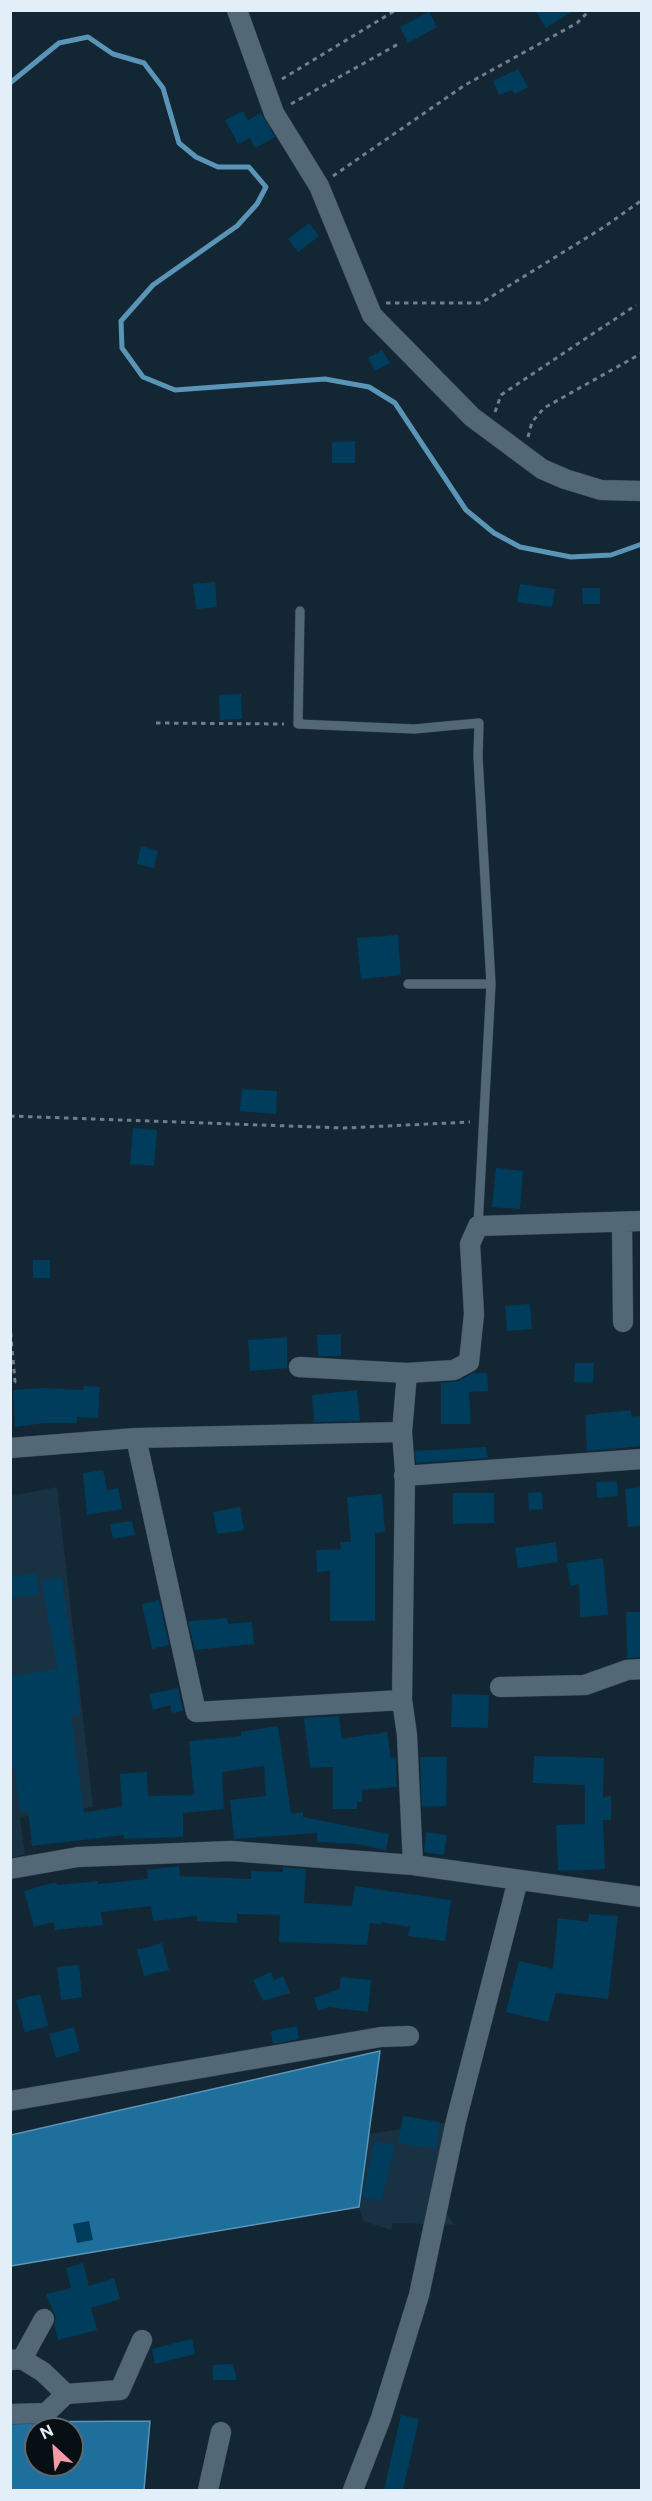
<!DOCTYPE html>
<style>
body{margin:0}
#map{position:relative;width:652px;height:2501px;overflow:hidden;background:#132633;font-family:"Public Sans",sans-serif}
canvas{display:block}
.frame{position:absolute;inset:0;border:12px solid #e3eff8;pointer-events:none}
.north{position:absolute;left:24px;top:2417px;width:60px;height:60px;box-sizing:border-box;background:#070e14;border:2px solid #5f686f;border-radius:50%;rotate:334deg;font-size:16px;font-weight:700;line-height:24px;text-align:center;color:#e3eff8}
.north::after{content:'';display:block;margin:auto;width:21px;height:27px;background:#f49aa4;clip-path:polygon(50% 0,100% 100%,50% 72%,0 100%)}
</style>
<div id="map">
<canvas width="652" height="2501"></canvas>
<div class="frame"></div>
<div class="north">N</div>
</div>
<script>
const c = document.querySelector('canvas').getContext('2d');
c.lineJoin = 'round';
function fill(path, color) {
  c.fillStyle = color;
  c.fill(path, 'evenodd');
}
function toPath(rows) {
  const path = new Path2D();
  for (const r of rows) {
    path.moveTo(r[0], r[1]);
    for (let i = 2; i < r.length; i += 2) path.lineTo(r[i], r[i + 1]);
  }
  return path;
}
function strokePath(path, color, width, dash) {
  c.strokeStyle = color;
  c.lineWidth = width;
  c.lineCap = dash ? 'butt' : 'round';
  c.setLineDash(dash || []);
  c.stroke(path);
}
fill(toPath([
 [57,1487,93,1807,20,1817,25,1854,11,1858,11,1496],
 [454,2121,439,2203,455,2225,393,2223,391,2230,363,2221,359,2207,368,2134]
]), '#183243');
const water = toPath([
 [380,2051,359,2207,11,2266,11,2135,380,2051],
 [150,2421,144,2490,11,2490,10,2422,150,2421],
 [36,2429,72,2429,72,2465,36,2465,36,2429]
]);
fill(water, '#1f6f9d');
strokePath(water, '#5a95b8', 1.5);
strokePath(toPath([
 [10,83,59,43,88,37,113,54,144,63,163,88,179,143,196,157,218,167,249,167,266,187,257,204,237,226,153,285,121,321,122,348,143,377,175,390,325,379,369,387,395,403,466,510,494,533,520,547,571,557,611,555,642,544]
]), '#5a95b8', 5);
fill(toPath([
 [535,10,574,10,546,28],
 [429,12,437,27,408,43,400,27],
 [518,69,528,87,515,94,512,90,499,95,493,81],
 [243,111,248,120,261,113,275,137,255,148,250,138,238,144,225,120],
 [309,223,319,236,298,252,288,239],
 [382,350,390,363,375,371,368,358],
 [355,441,355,463,332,463,332,442],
 [215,582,217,607,196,609,193,584],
 [520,584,555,589,552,607,517,602],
 [582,588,600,588,600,604,583,604],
 [241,694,242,719,220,720,219,695],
 [141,846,158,851,154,868,137,864],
 [398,935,401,975,361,979,357,938],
 [242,1089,277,1091,276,1114,240,1111],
 [133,1128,157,1130,154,1166,130,1164],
 [496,1168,523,1171,520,1209,492,1207],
 [33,1260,50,1260,50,1278,33,1278],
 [530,1304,532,1329,507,1331,505,1306],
 [341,1334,341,1356,318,1356,317,1335],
 [287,1337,287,1368,250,1371,248,1340],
 [575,1363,594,1363,593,1383,574,1382],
 [473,1373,487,1373,488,1391,469,1392,471,1424,441,1424,441,1383,459,1381],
 [84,1386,100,1387,98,1418,77,1417,77,1423,44,1423,15,1427,13,1390,42,1388,83,1390],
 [357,1390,360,1421,314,1422,312,1395],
 [631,1410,632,1417,642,1416,642,1446,587,1451,585,1415],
 [486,1447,488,1458,416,1463,415,1451],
 [103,1470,107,1490,118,1488,122,1509,87,1515,83,1473],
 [617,1481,618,1496,597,1498,596,1482],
 [642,1487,642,1526,628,1527,625,1489],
 [542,1492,543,1509,529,1510,528,1493],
 [453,1493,494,1493,494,1523,453,1524],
 [382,1494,385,1532,375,1533,375,1621,330,1621,330,1571,317,1572,316,1550,341,1549,340,1542,351,1542,347,1497],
 [240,1507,244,1530,217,1534,213,1512],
 [132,1521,135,1535,113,1539,110,1524],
 [556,1542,558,1562,518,1568,515,1548],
 [603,1558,608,1615,580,1617,579,1584,570,1586,567,1563],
 [36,1573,39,1594,10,1598,10,1577],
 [61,1577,76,1665,80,1715,71,1715,84,1812,122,1807,120,1774,147,1772,148,1796,194,1795,189,1741,241,1736,241,1732,278,1726,291,1814,303,1812,303,1817,389,1834,386,1850,356,1844,317,1842,317,1833,234,1839,230,1800,266,1796,264,1766,222,1772,224,1809,183,1813,183,1837,124,1839,124,1835,32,1846,28,1810,20,1812,14,1768,10,1768,10,1676,58,1669,41,1581],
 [159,1600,169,1645,152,1649,142,1604],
 [626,1612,642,1612,642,1657,627,1658],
 [227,1618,228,1624,252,1622,254,1644,195,1650,188,1621],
 [178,1688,183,1711,172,1713,170,1705,153,1710,149,1694],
 [452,1694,489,1695,488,1728,451,1727],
 [339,1716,342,1739,387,1732,391,1758,396,1757,397,1787,362,1790,362,1802,357,1802,357,1809,333,1809,333,1767,310,1768,304,1718],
 [534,1756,604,1758,603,1797,611,1796,611,1820,603,1820,605,1869,558,1871,556,1825,585,1824,585,1785,533,1783],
 [420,1757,447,1757,446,1806,422,1807],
 [426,1832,447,1835,444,1855,424,1852],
 [179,1866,180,1876,251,1879,251,1871,283,1872,283,1867,306,1869,304,1903,352,1906,355,1886,451,1900,445,1941,408,1936,410,1927,381,1922,381,1925,370,1923,367,1945,279,1942,280,1915,237,1914,237,1923,197,1921,197,1916,153,1921,151,1906,101,1912,103,1925,55,1930,54,1922,34,1927,24,1891,56,1882,57,1885,98,1881,98,1884,148,1879,147,1870],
 [589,1914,618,1916,608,1999,556,1993,548,2022,506,2012,519,1961,553,1969,558,1918,588,1922],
 [162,1943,169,1970,144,1976,137,1950],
 [79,1965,82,1997,61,2000,57,1967],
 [271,1972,274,1980,283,1976,290,1993,263,2001,253,1980],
 [341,1977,371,1980,368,2012,329,2007,318,2011,314,1998,339,1989],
 [40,1994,48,2026,25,2032,16,2000],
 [297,2026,299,2039,273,2044,271,2031],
 [74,2027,80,2051,56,2058,49,2034],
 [403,2116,440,2122,436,2149,398,2143],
 [375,2141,395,2146,381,2201,362,2197],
 [89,2221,93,2240,77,2243,73,2224],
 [83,2263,89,2286,114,2278,120,2299,91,2308,97,2330,58,2340,54,2325,56,2318,46,2294,71,2288,66,2268],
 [192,2339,195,2354,155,2364,152,2349],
 [233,2364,237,2380,213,2380,213,2365],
 [401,2415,419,2419,403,2490,384,2490]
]), '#003d5d');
const lane = toPath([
 [300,611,298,724,414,729,479,723,478,757,491,984,478,1226],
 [408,984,491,984]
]);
const street = toPath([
 [237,10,274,113,319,186,372,315,472,417,542,469,565,479,601,490,642,491],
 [622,1222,623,1322],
 [299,1367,407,1373,402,1432,405,1471,402,1700,407,1735,413,1865],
 [407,1373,454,1370,469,1362,474,1314,470,1244,478,1226,642,1221],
 [136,1438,196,1712,402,1700],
 [10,1448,136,1438,402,1432],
 [404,1476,642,1459],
 [500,1687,585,1685,627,1670,642,1669],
 [10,1869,78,1857,231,1851,413,1865,642,1897],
 [10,2101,381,2037,409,2036],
 [22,2359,43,2372,66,2394,120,2390,142,2340],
 [10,2360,22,2359,44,2319],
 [10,2414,46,2413,66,2394],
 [208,2490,221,2432],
 [353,2490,381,2418,419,2295,456,2121,518,1880]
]);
strokePath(lane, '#33404b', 10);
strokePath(street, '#33404b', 21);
strokePath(toPath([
 [282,79,396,10],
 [291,104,400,43],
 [333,176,465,85,577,23,590,10],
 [386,303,481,303,604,227,642,200],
 [495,412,501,395,636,305],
 [528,437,532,422,544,408,642,353],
 [156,723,284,724],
 [10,1116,344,1128,470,1122],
 [10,1324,15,1382,10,1382]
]), '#707f8b', 3, [4.5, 4.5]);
strokePath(lane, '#536877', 9);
strokePath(street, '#536877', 20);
</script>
